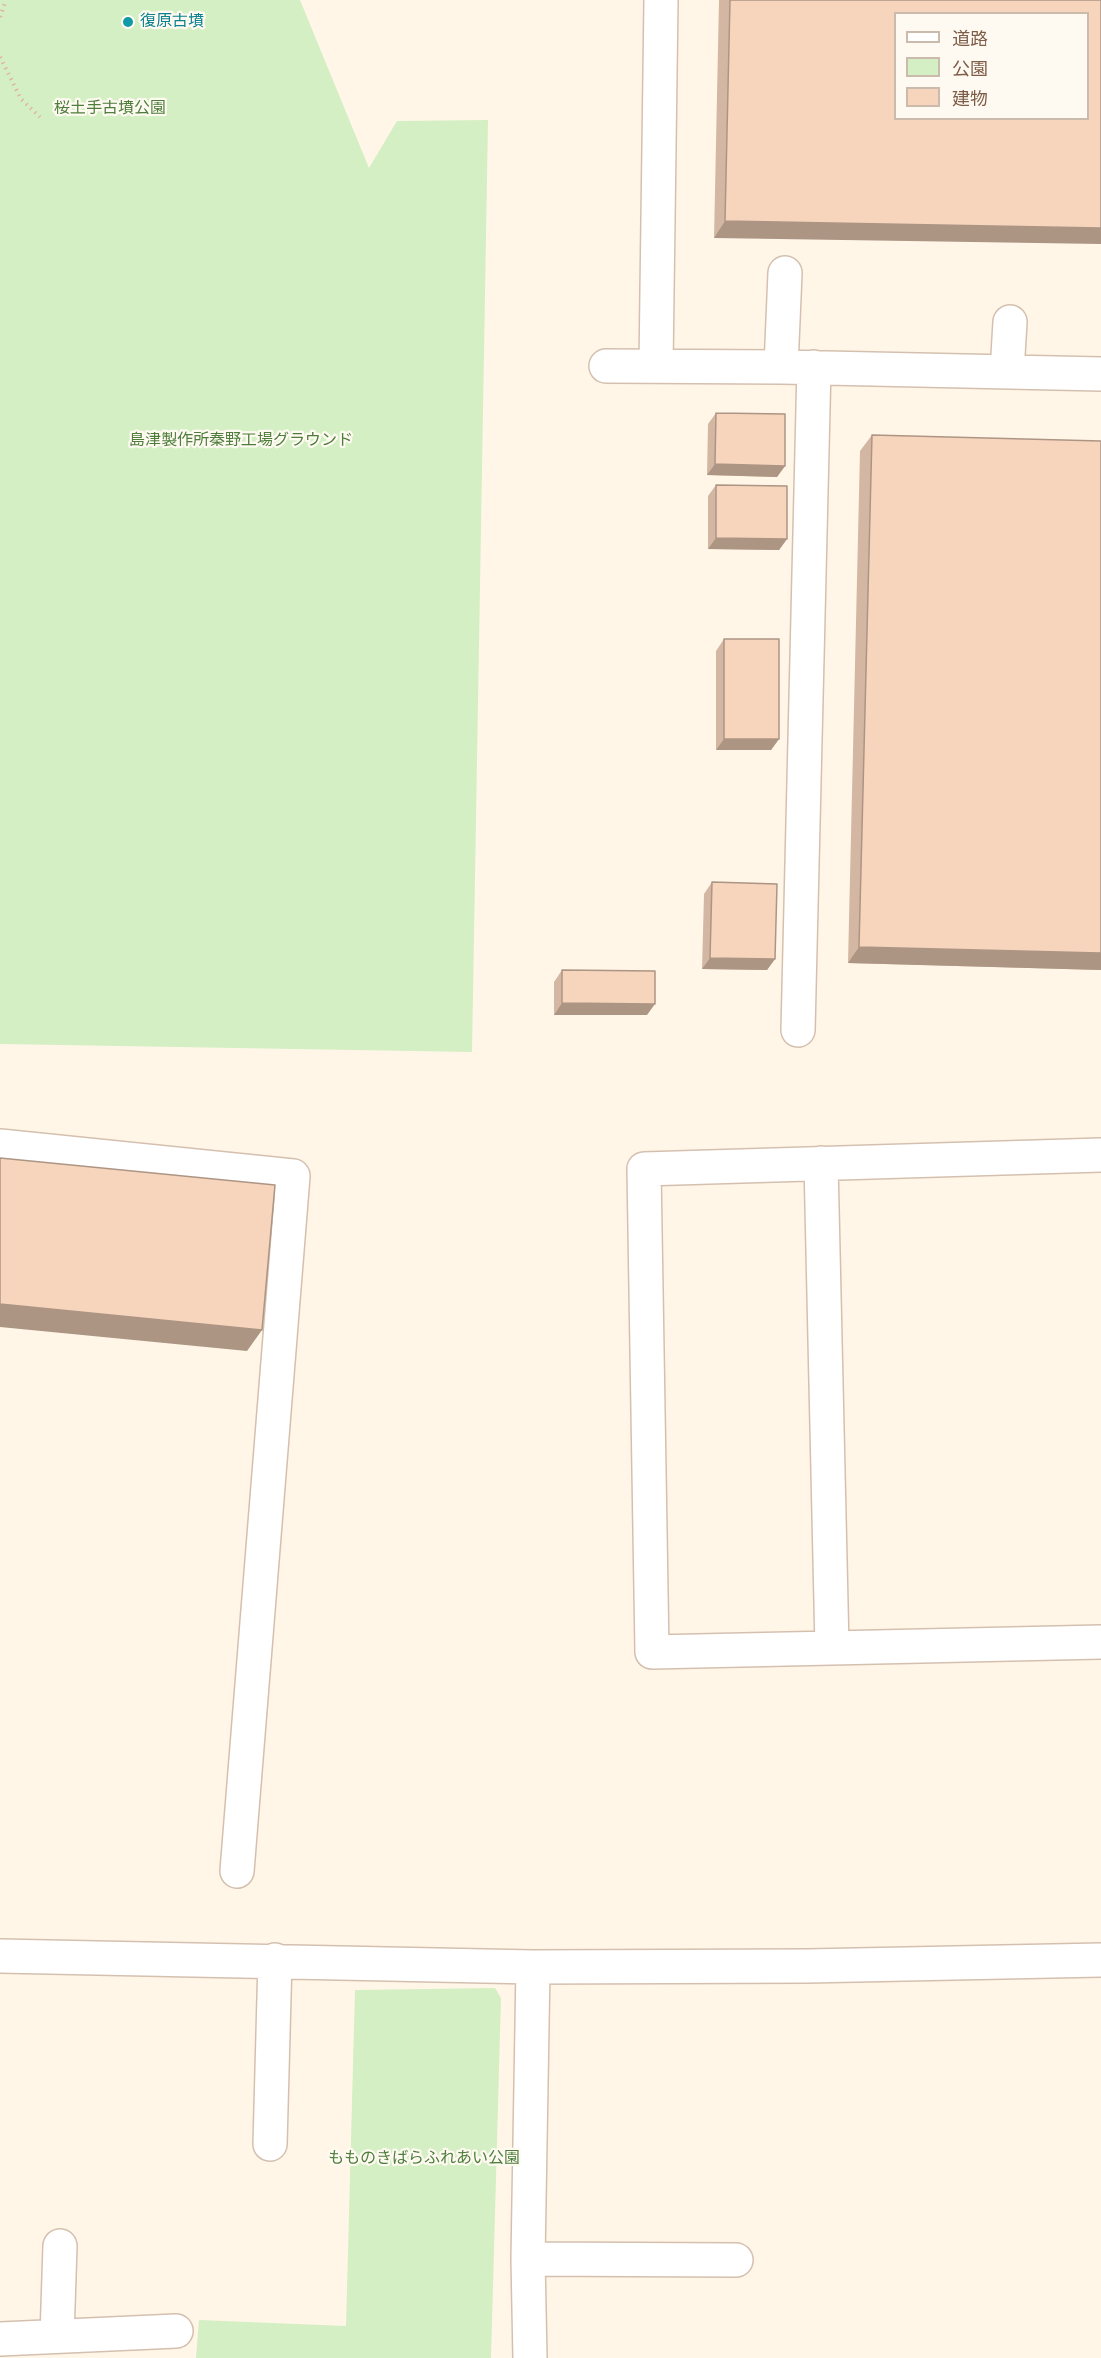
<!DOCTYPE html>
<meta charset="utf-8">
<style>
body{margin:0}
#map{position:relative;width:1101px;height:2358px;overflow:hidden;background:#fff6e8;font-family:"Space Grotesk","Noto Sans JP",sans-serif}
canvas{display:block}
.legend{position:absolute;left:894px;top:12px;width:195px;height:108px;box-sizing:border-box;background:#fffaf1;border:2px solid #cbbbad;margin:0;padding:8px 10px;list-style:none;font-size:18px;color:#7d5c48}
.legend li{display:flex;align-items:center;gap:12px;height:30px}
.legend b{width:30px;border:2px solid #cbbbad}
</style>
<div id="map">
<canvas width="1101" height="2358"></canvas>
<ul class="legend">
<li><b style="height:8px;background:#fff"></b>道路</li>
<li><b style="height:16px;background:#d4efc4"></b>公園</li>
<li><b style="height:16px;background:#f7d5bd"></b>建物</li>
</ul>
</div>
<script>
const c = document.querySelector('canvas').getContext('2d');
c.lineJoin = 'round';
function fill(path, color) {
  c.fillStyle = color;
  c.fill(path, 'evenodd');
}
function toPath(rows) {
  const path = new Path2D();
  for (const r of rows) {
    path.moveTo(r[0], r[1]);
    for (let i = 2; i < r.length; i += 2) path.lineTo(r[i], r[i + 1]);
  }
  return path;
}
function strokePath(path, color, width, dash) {
  c.strokeStyle = color;
  c.lineWidth = width;
  c.lineCap = dash ? 'butt' : 'round';
  c.setLineDash(dash || []);
  c.stroke(path);
}
function write(font, color, halo, rows, align = 'center') {
  c.font = font + ' "Space Grotesk","Noto Sans JP",sans-serif';
  c.lineWidth = 4.5;
  c.setLineDash([]);
  c.textBaseline = 'middle';
  c.strokeStyle = halo;
  c.fillStyle = color;
  for (const [text, x, y, turn = 0] of rows) {
    c.save();
    c.translate(x, y);
    c.rotate((+turn || 0) * Math.PI / 180);
    c.textAlign = isNaN(turn) ? turn : align;
    if (halo) c.strokeText(text, 0, 0);
    c.fillText(text, 0, 0);
    c.restore();
  }
}
fill(toPath([
 [0,0,300,0,369,168,397,121,488,120,472,1052,0,1044],
 [495,1988,501,1998,491,2358,196,2358,199,2320,346,2326,355,1990]
]), '#d4efc4');
const minor = toPath([
 [656,365,661,0],
 [606,366,781,367,1101,374],
 [781,367,785,273],
 [1007,372,1010,322],
 [798,1030,814,367],
 [0,1146,293,1176,237,1871],
 [1101,1155,644,1169,652,1652,1101,1642],
 [821,1163,832,1648],
 [0,1956,533,1967,808,1966,1101,1960],
 [270,2144,275,1960],
 [528,2259,736,2260],
 [57,2336,60,2246],
 [0,2339,176,2331],
 [530,2358,528,2259,533,1967]
]);
strokePath(minor, '#d5c0af', 36);
strokePath(toPath([
 [0,17,6,0],
 [0,57,21,99,40,117]
]), '#deb89e', 4, [1.5, 4.5]);
strokePath(minor, '#fff', 33);
fill(toPath([
 [719,0,1101,0,714,238],
 [716,413,785,466,777,477,707,475,708,424],
 [872,435,1101,970,848,963,860,451],
 [716,485,787,539,779,550,708,549,708,496],
 [724,639,779,739,771,750,716,750,716,651],
 [712,882,775,959,767,970,702,969,704,894],
 [562,970,647,1015,554,1015,554,982]
]), '#d4b7a3');
fill(toPath([
 [725,221,1101,228,1101,244,714,238],
 [715,464,785,466,777,477,707,475],
 [716,538,787,539,779,550,708,549],
 [724,739,779,739,771,750,716,750],
 [859,947,1101,953,1101,970,848,963],
 [710,958,775,959,767,970,702,969],
 [562,1003,655,1004,647,1015,554,1015],
 [0,1304,262,1330,247,1351,0,1327]
]), '#ad9584');
const building = toPath([
 [730,0,1101,0,1101,228,725,221,730,0],
 [896,14,1088,14,1088,118,896,118,896,14],
 [716,413,785,414,785,466,715,464,716,413],
 [872,435,1101,441,1101,953,859,947,872,435],
 [716,485,787,486,787,539,716,538,716,485],
 [724,639,779,639,779,739,724,739,724,639],
 [712,882,777,884,775,959,710,958,712,882],
 [562,970,655,971,655,1004,562,1003,562,970],
 [0,1158,275,1185,262,1330,0,1304,0,1158]
]);
fill(building, '#f7d5bd');
strokePath(building, '#ad9584', 1.5);
for (const [x, y, r, color] of [
 [128,22,6,"#0f9aa8"]
]) {
  const dot = new Path2D();
  dot.arc(x, y, r, 0, 2 * Math.PI);
  c.fillStyle = color;
  c.fill(dot);
  strokePath(dot, '#fffaf1', 2);
}
write('16px', '#0d838f', '#fffaf1', [
 ["復原古墳",140,22]
], 'left');
write('16px', '#4d7e3c', '#fffaf1', [
 ["桜土手古墳公園",110,109],
 ["島津製作所秦野工場グラウンド",241,441],
 ["もものきばらふれあい公園",424,2159]
]);
</script>
